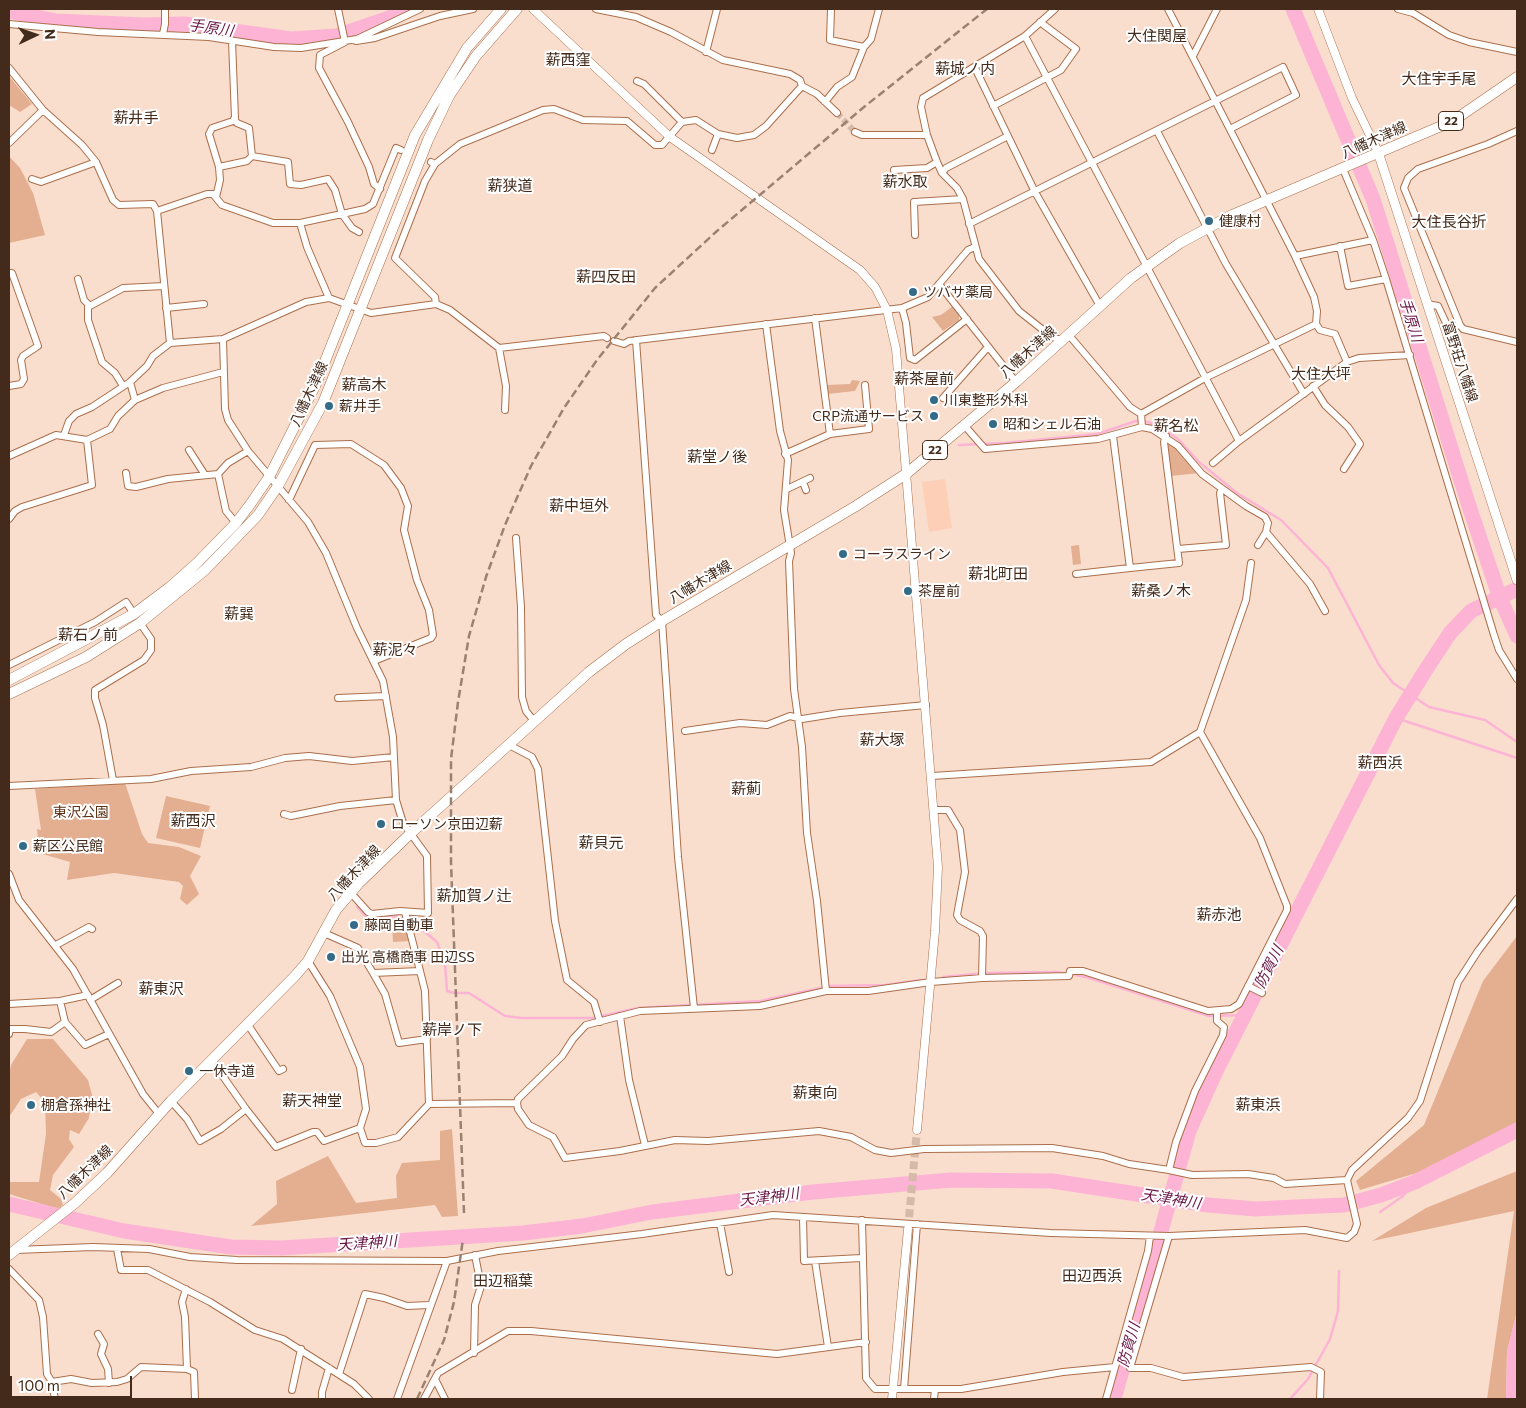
<!DOCTYPE html>
<meta charset="utf-8">
<style>
body{margin:0}
#map{position:relative;width:1526px;height:1408px;overflow:hidden;background:#f9dece;font-family:Commissioner,sans-serif}
canvas{display:block}
.frame{position:absolute;inset:0;border:10px solid #432a1a;pointer-events:none}
.north{position:absolute;left:10px;top:10px;width:50px;height:50px;-webkit-text-stroke:4px #fff;paint-order:stroke;rotate:87deg;font-size:14px;font-weight:700;line-height:20px;text-align:center;color:#432a1a}
.north::after{content:'';display:block;margin:auto;width:18px;height:22px;background:#432a1a;clip-path:polygon(50% 0,100% 100%,50% 72%,0 100%)}
.scale{position:absolute;left:10px;top:1376px;width:122px;height:22px;box-sizing:border-box;border:2px solid #432a1a;border-top:0;padding-left:6px;font-size:15px;line-height:18px;white-space:nowrap;color:#432a1a;-webkit-text-stroke:4px #fff;paint-order:stroke}
</style>
<div id="map">
<canvas width="1526" height="1408"></canvas>
<div class="frame"></div>
<div class="north">N</div>
<div class="scale">100 m</div>
</div>
<script>
const c = document.querySelector('canvas').getContext('2d');
c.lineJoin = 'round';
function fill(path, color) {
  c.fillStyle = color;
  c.fill(path, 'evenodd');
}
function toPath(rows) {
  const path = new Path2D();
  for (const r of rows) {
    path.moveTo(r[0], r[1]);
    for (let i = 2; i < r.length; i += 2) path.lineTo(r[i], r[i + 1]);
  }
  return path;
}
function strokePath(path, color, width, dash) {
  c.strokeStyle = color;
  c.lineWidth = width;
  c.lineCap = dash ? 'butt' : 'round';
  c.setLineDash(dash || []);
  c.stroke(path);
}
function write(font, color, halo, rows, align = 'center') {
  c.font = font + ' Commissioner,"Noto Sans JP",sans-serif';
  c.lineWidth = 4;
  c.setLineDash([]);
  c.textBaseline = 'middle';
  c.strokeStyle = halo;
  c.fillStyle = color;
  for (const [text, x, y, turn = 0] of rows) {
    c.save();
    c.translate(x, y);
    c.rotate((+turn || 0) * Math.PI / 180);
    c.textAlign = isNaN(turn) ? turn : align;
    if (halo) c.strokeText(text, 0, 0);
    c.fillText(text, 0, 0);
    c.restore();
  }
}
fill(toPath([
 [945,479,952,528,929,532,922,482]
]), '#fccfb6');
fill(toPath([
 [9,76,32,104,20,112,9,105],
 [9,156,20,168,33,193,45,235,9,243],
 [953,306,959,314,959,320,943,331,932,317,941,315],
 [852,380,860,381,855,391,828,394,827,385,850,384],
 [1171,440,1199,473,1171,476,1166,441],
 [1079,545,1081,564,1073,565,1071,546],
 [125,783,142,834,148,843,179,847,201,856,190,876,199,894,187,905,180,899,183,886,179,882,114,873,67,880,70,862,39,853,37,829,41,830,35,789],
 [166,796,210,806,200,848,156,838],
 [401,917,406,922,410,941,393,942,392,918],
 [1517,936,1517,1130,1420,1172,1360,1190,1356,1181,1424,1125,1483,981],
 [27,1039,53,1039,88,1080,92,1095,89,1118,79,1134,70,1130,69,1139,74,1147,53,1175,50,1190,61,1199,63,1205,58,1209,9,1194,9,1182,39,1182,46,1134,45,1102,36,1092,21,1099,9,1117,9,1075,11,1065],
 [452,1129,458,1216,442,1217,435,1205,251,1226,277,1204,276,1181,328,1156,356,1203,397,1198,396,1176,402,1163,440,1160,440,1131],
 [1517,1171,1517,1311,1507,1352,1506,1399,1487,1399,1514,1211,1372,1241,1426,1208]
]), '#e4af91');
fill(toPath([
 [1517,1311,1517,1399,1506,1399,1507,1352]
]), '#fdb3d4');
strokePath(toPath([
 [959,445,1005,443,1097,434,1136,421,1148,422,1160,427,1178,439,1199,462,1237,493,1281,520,1328,568,1379,665,1393,683,1429,707,1485,720,1517,742],
 [1396,718,1517,758],
 [357,907,368,919,398,916],
 [418,926,437,942,445,964,447,991,454,993],
 [943,977,986,973,1057,972,1086,977,1209,1016,1244,1015],
 [457,993,469,993,505,1016,522,1018,593,1018,638,1008,760,1001,830,986,886,985,921,980],
 [1380,1212,1403,1196,1415,1182],
 [1290,1399,1308,1379,1330,1339,1338,1311,1339,1271]
]), '#fdb3d4', 2.5);
strokePath(toPath([
 [1293,9,1373,199,1469,506,1500,598,1517,636],
 [9,11,56,21,144,25,184,24,291,39,336,36,389,18,409,9],
 [9,1204,124,1231,231,1247,281,1248,523,1233,582,1226,652,1212,813,1192,951,1180,1052,1181,1208,1205,1256,1209,1296,1207,1344,1205,1381,1195,1415,1182,1517,1130],
 [1114,1399,1189,1131,1217,1069,1396,718,1425,671,1450,633,1471,611,1517,589]
]), '#fdb3d4', 15);
strokePath(toPath([
 [837,113,855,132]
]), '#d5baaa', 6, [6, 3]);
strokePath(toPath([
 [908,1229,917,1130]
]), '#d5baaa', 8, [8, 4]);
const minor = toPath([
 [338,9,345,42,320,55,319,68,348,122,369,167,374,184,380,189],
 [596,9,636,17,671,32,723,60,790,74,800,80,802,86],
 [831,9,830,40,864,47],
 [1055,9,1025,36,923,98,921,107,927,135,937,162,942,173,957,188,963,199,979,259,1019,311,1052,337,1061,340],
 [1168,9,1295,256,1314,297,1317,311,1316,324,1320,330,1335,334,1347,362],
 [1398,9,1413,13,1449,35,1469,42,1517,52],
 [9,24,98,32,209,37,274,47,301,48,357,39,420,9],
 [163,34,165,24,165,9],
 [1025,36,1239,441],
 [232,41,235,118,233,121,212,128,209,134,219,167,247,161,252,156,288,162,290,184,301,185,328,179,335,190,342,214,352,228,359,232],
 [356,41,375,38,440,16,473,9],
 [706,52,717,9],
 [1193,56,1217,9],
 [9,68,43,110,82,145,96,162,113,200,119,205,153,204,157,211,170,343],
 [975,68,1035,192,1100,306],
 [637,81,644,84,682,122],
 [825,102,837,87,852,77,864,47,871,39,879,9],
 [993,106,1061,70,1076,49,1040,22],
 [234,119,237,123,249,128,252,156],
 [1157,131,1226,264,1304,394],
 [1517,131,1488,144,1418,169,1408,178,1404,188,1460,325,1463,329,1517,342],
 [855,132,862,135,927,135],
 [9,143,43,110],
 [712,150,718,134],
 [431,162,435,164,460,144,543,110,554,109,583,120,627,121,655,145,662,145,682,122,696,120,718,134,737,138,754,135,766,126,802,86,817,94,837,113],
 [435,164,425,181,395,258,435,297,436,304],
 [1343,169,1373,240,1386,279,1494,635,1499,650,1517,679],
 [894,170,927,168,937,162],
 [942,173,946,168,1008,136],
 [32,179,41,182,96,162],
 [216,197,220,180,219,167],
 [157,211,207,194,213,194,222,205,273,223,300,223,365,209,373,204,396,148,401,150],
 [300,223,307,247,329,298],
 [969,224,1283,67,1296,95,1230,129],
 [915,235,914,202,963,199],
 [1340,246,1348,286,1386,279],
 [1295,256,1373,240],
 [9,273,12,273,38,346,23,356,21,360,24,379,21,384,9,386],
 [78,279,84,300,89,305],
 [939,284,1016,382],
 [1427,304,1438,306,1446,323,1451,327,1460,325],
 [166,308,204,304],
 [902,308,906,323,910,358,915,360,967,319],
 [815,318,830,434],
 [766,324,780,431,788,460,784,510,791,553,789,561,794,689,802,747,807,833,817,901,826,991],
 [1068,334,1130,407,1141,414,1142,427],
 [223,339,225,409,228,420,248,451,308,522,326,553,357,628,383,681,393,737,396,800,403,823,427,856,428,913,400,911,372,914,368,912,351,893],
 [636,340,656,615,662,621,678,857,694,1008],
 [614,341,624,344,629,341,902,308,928,297,968,250,975,247],
 [499,348,506,386,505,410],
 [123,386,115,373,102,362,88,320,88,307,123,288,164,286],
 [1313,386,1325,405,1348,427,1360,444,1344,469],
 [943,398,988,347],
 [135,400,163,388,223,372],
 [1141,414,1205,378,1316,324],
 [964,425,985,449,1098,439,1142,427,1152,429,1178,446,1202,474,1246,506,1265,517,1268,523,1266,532,1258,545],
 [64,435,69,421,76,414,92,407,130,382,147,366,153,356,170,343,223,339,306,302,329,298,371,313,436,304,450,310,499,348,604,336,607,338],
 [1113,436,1130,568,1179,563,1164,442,1166,436],
 [189,450,205,475],
 [785,454,830,434,869,429,865,385],
 [9,456,56,435,87,440],
 [1213,463,1239,441,1347,362,1359,358,1410,355],
 [126,473,128,486,136,487,168,479,218,474],
 [803,482,806,490],
 [787,489,810,478],
 [289,500,315,445,351,444,384,465,401,488,408,506,404,530,417,580,429,610,433,635,431,638,374,661],
 [9,519,15,511,22,507,92,485,87,440,110,429,118,416,135,400,130,382],
 [236,523,226,511,218,474,228,463,248,451],
 [1266,532,1310,584,1325,611],
 [516,538,521,607,522,697,526,711,534,721],
 [1178,549,1226,545,1220,493,1222,489],
 [1076,574,1130,568],
 [9,665,95,622,126,602,134,614],
 [338,698,386,696],
 [685,731,740,723,767,725,790,716,802,719,840,713,926,705],
 [1200,732,1260,838,1287,906,1287,910,1239,1004,1231,1009,1208,1011,1083,971,1070,971,1069,976,982,978,931,982,868,991,826,991,760,1006,640,1011,586,1025,573,1039,562,1056,518,1099,517,1103,518,1109,529,1125,553,1137,565,1158,620,1151,675,1140,708,1141,819,1131,851,1137,875,1150,891,1153,924,1149,1052,1148,1103,1156,1129,1164,1169,1170,1176,1142,1195,1091,1223,1035,1224,1027,1217,1021,1217,1011],
 [509,745,532,757,538,769,555,921,567,980,594,1002,600,1022],
 [932,776,1151,762,1200,732,1246,600,1251,563],
 [113,780,103,725,95,698,95,690,144,660,151,650,151,639,140,623],
 [9,786,151,779,191,771,251,767,285,758,309,756,352,761,394,757],
 [935,810,948,810,960,830,965,872,957,915,960,920,980,931,983,936,982,978],
 [284,814,291,816,340,806,396,800],
 [9,874,19,900,73,969,143,1094,159,1114],
 [405,912,420,971],
 [56,945,89,927,92,929],
 [308,961,330,996,360,1067,366,1109,360,1128,365,1143,376,1143,398,1137,429,1104,425,991,420,971,373,973,358,948,324,933],
 [373,973,385,994,399,1043,427,1039],
 [1248,986,1262,993],
 [90,1000,118,983],
 [9,1004,60,1001],
 [620,1016,629,1080,645,1145],
 [65,1022,85,1045,109,1034],
 [248,1025,279,1071,283,1069],
 [9,1034,10,1029,25,1029,51,1032,65,1022,60,1001,88,995],
 [209,1063,222,1075,246,1109,276,1147,313,1132,317,1132,324,1141,360,1128],
 [171,1101,187,1119,200,1141,221,1129,246,1109],
 [429,1104,517,1103],
 [1169,1170,1192,1175,1248,1174,1274,1178,1285,1184,1347,1180,1352,1170,1408,1118,1420,1101,1458,982,1478,951,1517,899],
 [803,1217,804,1261,861,1258],
 [862,1220,866,1378,875,1389,961,1389,1063,1372,1115,1367],
 [720,1223,729,1272],
 [1169,1236,1130,1368,1151,1368,1183,1377,1311,1367,1321,1372,1320,1399],
 [117,1249,121,1270,148,1270,210,1302,255,1330,283,1339,354,1384,369,1399],
 [16,1250,93,1247,149,1249,190,1257,237,1260,447,1261,498,1251,642,1234,773,1215,1051,1233,1169,1236,1305,1230,1347,1238,1354,1232,1357,1224,1347,1180],
 [815,1261,828,1347],
 [9,1269,39,1300,43,1317,47,1374,52,1382,55,1399],
 [186,1289,182,1302,185,1317,187,1369],
 [98,1334,104,1344,101,1354,108,1369,109,1383],
 [474,1353,475,1305,481,1286,475,1255],
 [339,1374,365,1294,384,1298,407,1306,429,1305],
 [435,1379,445,1399],
 [52,1382,71,1379,92,1383,117,1382,127,1379,141,1367,187,1369,194,1372,195,1399],
 [904,1389,917,1224],
 [292,1390,301,1349],
 [322,1399,322,1392,329,1368],
 [397,1399,447,1261],
 [424,1399,438,1373,508,1331,531,1331,777,1354,866,1342],
 [934,1399,935,1389],
 [1106,1399,1148,1251,1150,1236]
]);
const tertiary = toPath([
 [533,9,670,137,860,270,875,287,887,310,896,349,938,867,935,931,917,1130],
 [1318,9,1352,98,1378,152],
 [892,1399,908,1229]
]);
const secondary = toPath([
 [1378,152,1517,580]
]);
const primary = toPath([
 [9,680,134,614,170,587,197,563,236,523,249,506,269,477,316,384,415,135,467,48,501,9],
 [9,694,86,657,140,623,205,570,258,515,278,486,323,403,428,140,449,96,476,56,517,9],
 [9,1255,75,1203,107,1173,171,1101,295,976,308,961,336,910,359,883,410,834,589,672,626,644,662,621,856,506,906,474,1016,382,1131,278,1180,243,1232,215,1453,121,1517,77]
]);
strokePath(minor, '#ab6f4b', 8);
strokePath(tertiary, '#ab6f4b', 9);
strokePath(secondary, '#ab6f4b', 10);
strokePath(primary, '#ab6f4b', 11);
strokePath(minor, '#fff', 6);
strokePath(tertiary, '#fff', 8);
strokePath(secondary, '#fff', 9);
strokePath(primary, '#fff', 10);
strokePath(toPath([
 [464,1213,451,862,451,759,458,702,469,636,486,577,505,525,531,466,564,408,597,360,655,288,717,231,864,107,987,9],
 [417,1399,444,1340,454,1302,463,1239]
]), '#9b8171', 2.5, [8, 4]);
for (const [x, y, r, color] of [
 [1209,221,5,"#346b86"],
 [913,292,5,"#346b86"],
 [934,400,5,"#346b86"],
 [329,406,5,"#346b86"],
 [934,416,5,"#346b86"],
 [993,424,5,"#346b86"],
 [843,554,5,"#346b86"],
 [908,591,5,"#346b86"],
 [381,824,5,"#346b86"],
 [23,846,5,"#346b86"],
 [354,925,5,"#346b86"],
 [331,957,5,"#346b86"],
 [189,1071,5,"#346b86"],
 [31,1105,5,"#346b86"]
]) {
  const dot = new Path2D();
  dot.arc(x, y, r, 0, 2 * Math.PI);
  c.fillStyle = color;
  c.fill(dot);
  strokePath(dot, '#fff', 2);
}
for (const [x, y, w] of [
 [1451,121,25],
 [935,450,25]
]) {
  const box = new Path2D();
  box.roundRect(x - w / 2, y - 9.5, w, 19, 4);
  c.fillStyle = '#fff';
  c.fill(box);
  strokePath(box, '#432a1a', 1);
}
write('bold 12px', '#432a1a', null, [
 ["22",1451,121],
 ["22",935,450]
]);
write('14px', '#432a1a', '#fff', [
 ["八幡木津線",1374,140,-24],
 ["八幡木津線",1028,352,-42],
 ["富野荘八幡線",1460,362,72],
 ["八幡木津線",309,394,-65],
 ["八幡木津線",700,582,-31],
 ["八幡木津線",354,873,-47],
 ["八幡木津線",85,1172,-44]
]);
write('14px', '#432a1a', '#fff', [
 ["健康村",1219,221],
 ["ツバサ薬局",923,292],
 ["川東整形外科",944,400],
 ["薪井手",339,406],
 ["CRP流通サービス",924,416,"right"],
 ["昭和シェル石油",1003,424],
 ["コーラスライン",853,554],
 ["茶屋前",918,591],
 ["ローソン京田辺薪",391,824],
 ["薪区公民館",33,846],
 ["藤岡自動車",364,925],
 ["出光 高橋商事 田辺SS",341,957],
 ["一休寺道",199,1071],
 ["棚倉孫神社",41,1105]
], 'left');
write('14px', '#5d3216', '#fff', [
 ["東沢公園",81,812]
]);
write('italic 15px', '#6b1947', '#fff', [
 ["手原川",211,28,8],
 ["手原川",1411,320,73],
 ["防賀川",1269,967,-63],
 ["天津神川",769,1197,-7],
 ["天津神川",1171,1199,9],
 ["天津神川",367,1243,-4],
 ["防賀川",1129,1345,-74]
]);
write('15px', '#432a1a', '#fff', [
 ["大住関屋",1157,36],
 ["薪西窪",568,60],
 ["薪城ノ内",965,69],
 ["大住宇手尾",1439,79],
 ["薪井手",136,118],
 ["薪水取",905,182],
 ["薪狭道",510,186],
 ["大住長谷折",1449,222],
 ["薪四反田",606,277],
 ["大住大坪",1321,374],
 ["薪茶屋前",924,379],
 ["薪高木",364,385],
 ["薪名松",1176,426],
 ["薪堂ノ後",717,457],
 ["薪中垣外",579,506],
 ["薪北町田",998,574],
 ["薪桑ノ木",1161,591],
 ["薪巽",239,614],
 ["薪石ノ前",88,635],
 ["薪泥々",395,650],
 ["薪大塚",882,740],
 ["薪西浜",1380,763],
 ["薪薊",746,789],
 ["薪西沢",193,821],
 ["薪貝元",601,843],
 ["薪加賀ノ辻",474,896],
 ["薪赤池",1219,915],
 ["薪東沢",161,989],
 ["薪岸ノ下",452,1030],
 ["薪東向",815,1093],
 ["薪天神堂",312,1101],
 ["薪東浜",1258,1105],
 ["田辺西浜",1092,1276],
 ["田辺稲葉",503,1281]
]);
</script>
